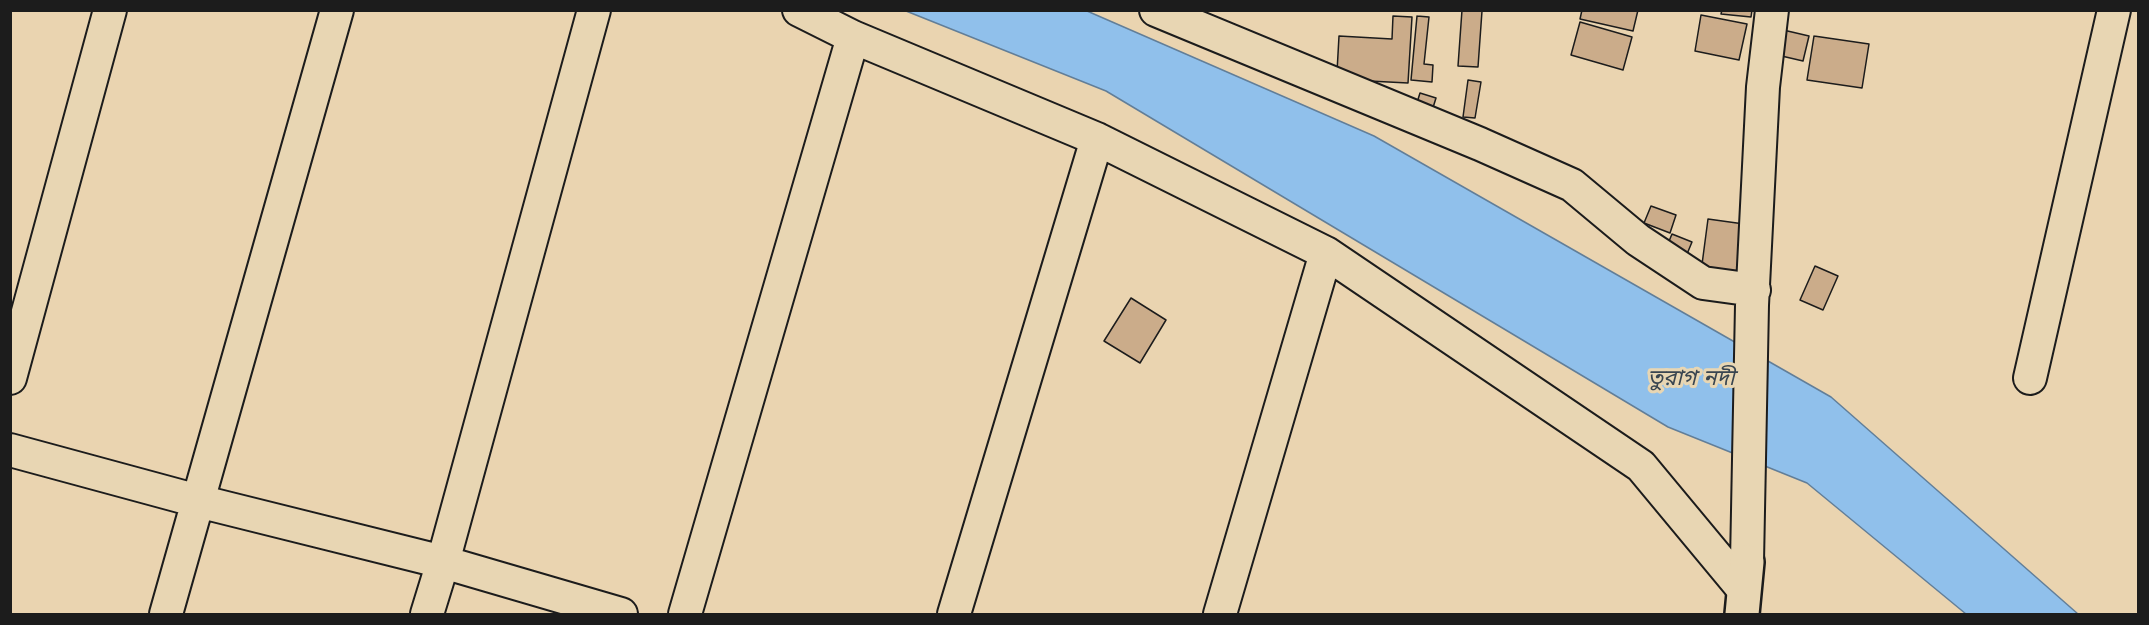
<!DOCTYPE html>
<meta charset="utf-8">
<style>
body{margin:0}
#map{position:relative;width:2149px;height:625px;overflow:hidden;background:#ead4b0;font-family:Mali,sans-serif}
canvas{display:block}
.frame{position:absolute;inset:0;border:12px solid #1c1c1c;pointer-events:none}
</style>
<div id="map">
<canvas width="2149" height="625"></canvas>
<div class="frame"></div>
</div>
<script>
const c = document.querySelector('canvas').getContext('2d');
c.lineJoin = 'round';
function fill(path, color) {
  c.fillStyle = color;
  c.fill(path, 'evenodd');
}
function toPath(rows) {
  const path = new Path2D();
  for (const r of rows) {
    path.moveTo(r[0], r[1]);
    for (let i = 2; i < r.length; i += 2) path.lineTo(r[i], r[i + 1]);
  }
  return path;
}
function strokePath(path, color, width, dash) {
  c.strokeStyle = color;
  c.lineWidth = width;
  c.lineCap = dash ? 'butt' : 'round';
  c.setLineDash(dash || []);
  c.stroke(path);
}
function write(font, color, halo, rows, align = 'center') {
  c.font = font + ' Mali,"Noto Sans Bengali",sans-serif';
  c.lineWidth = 6;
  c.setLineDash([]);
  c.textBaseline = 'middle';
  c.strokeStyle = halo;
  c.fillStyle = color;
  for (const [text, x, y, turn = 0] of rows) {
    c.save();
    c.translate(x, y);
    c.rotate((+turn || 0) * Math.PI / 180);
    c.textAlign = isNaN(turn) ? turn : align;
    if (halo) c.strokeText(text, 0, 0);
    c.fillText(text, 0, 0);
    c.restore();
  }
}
const water = toPath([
 [906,11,1087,11,1374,136,1831,397,2078,614,1966,614,1807,483,1668,427,1106,91,906,11]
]);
fill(water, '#90c0eb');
strokePath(water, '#627e98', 1.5);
const building = toPath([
 [1462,10,1482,11,1478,67,1458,66,1462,10],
 [1582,10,1638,10,1633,31,1580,19,1582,10],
 [1722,10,1752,10,1751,17,1721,14,1722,10],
 [1701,15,1747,24,1739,60,1695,51,1701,15],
 [1393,16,1412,17,1408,83,1369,81,1336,90,1339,36,1392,39,1393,16],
 [1417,16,1429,17,1424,64,1433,65,1432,82,1411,80,1417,16],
 [1580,22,1632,37,1623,70,1571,55,1580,22],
 [1779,29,1809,36,1803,61,1773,54,1779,29],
 [1814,36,1869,44,1862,88,1807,80,1814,36],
 [1468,80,1481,82,1475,118,1463,117,1468,80],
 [1420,93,1436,98,1431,114,1415,109,1420,93],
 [1651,206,1676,215,1670,233,1644,223,1651,206],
 [1708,219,1744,224,1736,276,1701,272,1708,219],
 [1672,234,1692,242,1687,254,1667,246,1672,234],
 [1815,266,1838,276,1823,310,1800,300,1815,266],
 [1131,298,1166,320,1140,363,1104,341,1131,298]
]);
fill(building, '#cbac8a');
strokePath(building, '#1c1c1c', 1.5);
const street = toPath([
 [799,10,853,37,1097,139,1326,253,1641,466,1744,590],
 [1156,10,1480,144,1572,185,1638,240,1703,283,1754,290],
 [10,378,110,10],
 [2030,378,2114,10],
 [10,450,198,501,443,562,621,614],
 [1747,562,1752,305,1763,87,1772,10],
 [166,614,337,10],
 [427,614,443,562,594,10],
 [685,614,853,37],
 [954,614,1097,139],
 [1220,614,1326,253]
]);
const secondary = toPath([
 [1742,614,1747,562]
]);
strokePath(street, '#1c1c1c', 36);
strokePath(secondary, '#1c1c1c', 38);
strokePath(street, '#e8d6b3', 32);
strokePath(secondary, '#e8d6b3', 33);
write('italic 22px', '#394550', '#e8d6b3', [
 ["তুরাগ নদী",1691,378]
]);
</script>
